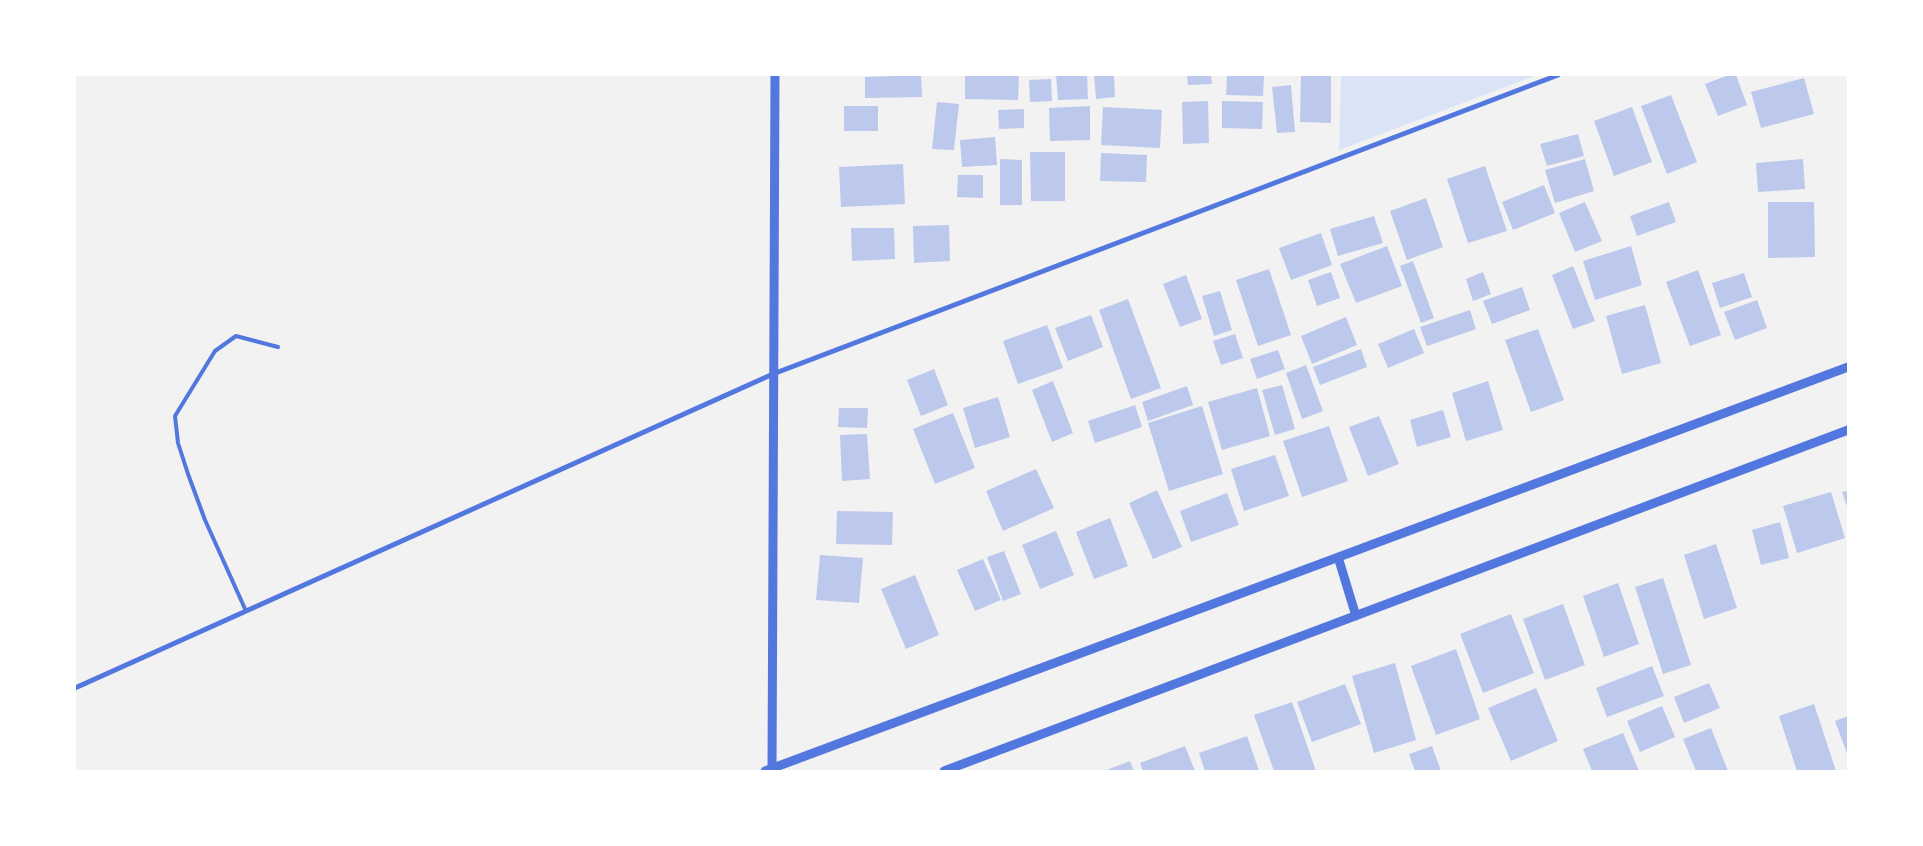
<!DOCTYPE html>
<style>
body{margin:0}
#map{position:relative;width:1923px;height:846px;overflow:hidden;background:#f2f2f2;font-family:"IBM Plex Serif",serif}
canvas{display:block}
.frame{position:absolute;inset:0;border:76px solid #fff;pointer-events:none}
</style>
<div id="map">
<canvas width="1923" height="846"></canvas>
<div class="frame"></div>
</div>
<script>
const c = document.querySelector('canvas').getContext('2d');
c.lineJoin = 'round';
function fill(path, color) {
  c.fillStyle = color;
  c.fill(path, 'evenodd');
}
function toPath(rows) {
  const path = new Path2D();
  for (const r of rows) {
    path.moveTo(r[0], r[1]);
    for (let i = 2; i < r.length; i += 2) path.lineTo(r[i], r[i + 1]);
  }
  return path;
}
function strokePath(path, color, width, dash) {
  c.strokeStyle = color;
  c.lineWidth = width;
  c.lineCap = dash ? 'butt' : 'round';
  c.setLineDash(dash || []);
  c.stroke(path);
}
fill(toPath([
 [1341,75,1537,75,1339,150]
]), '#dbe4f7');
fill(toPath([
 [921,75,922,97,865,98,865,77],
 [965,75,1019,75,1018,100,965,99],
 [1056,75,1087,75,1088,99,1058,100],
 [1094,75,1114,75,1115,97,1096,99],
 [1187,75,1211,75,1212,84,1188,85],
 [1227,75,1264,75,1263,96,1226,95],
 [1301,75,1331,75,1331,123,1300,122],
 [1729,75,1736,75,1747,105,1718,116,1705,84],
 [1804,78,1814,114,1761,128,1751,92],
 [1051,79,1052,101,1030,102,1029,80],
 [1291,85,1295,132,1277,133,1272,87],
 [1671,95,1697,162,1667,174,1641,106],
 [1208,101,1209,143,1183,144,1182,102],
 [1222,101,1263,102,1262,129,1222,128],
 [937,102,959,104,954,150,932,149],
 [844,106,878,106,878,131,844,131],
 [1090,106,1090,140,1050,141,1049,108],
 [1103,107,1162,110,1160,148,1101,145],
 [1632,107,1652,162,1614,176,1594,121],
 [1024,109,1024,128,999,129,998,110],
 [1578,134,1584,156,1547,166,1540,144],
 [995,137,997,165,962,167,960,140],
 [1030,152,1065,152,1065,201,1031,201],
 [1101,153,1147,155,1146,182,1100,181],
 [1000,159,1022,160,1022,205,1000,205],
 [1585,159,1594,191,1555,203,1545,170],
 [1803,159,1805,189,1758,192,1756,163],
 [903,164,905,204,841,207,839,167],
 [1485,166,1507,231,1468,243,1447,179],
 [958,175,983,175,983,198,957,197],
 [1544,185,1555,213,1513,230,1502,202],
 [1426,198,1443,247,1407,260,1390,211],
 [1585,202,1602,241,1575,252,1559,213],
 [1669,202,1676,222,1637,236,1630,216],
 [1768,202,1814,202,1815,257,1768,258],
 [1374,216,1383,243,1338,256,1330,229],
 [949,225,950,261,914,263,913,226],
 [851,228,894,228,895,259,852,261],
 [1321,233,1332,265,1291,280,1279,248],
 [1387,246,1402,286,1356,303,1340,264],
 [1631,246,1642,285,1595,300,1583,261],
 [1413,261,1434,318,1421,323,1400,266],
 [1573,266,1595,321,1573,329,1552,275],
 [1269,269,1291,335,1258,346,1236,280],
 [1698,270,1721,335,1690,346,1666,282],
 [1331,272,1340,298,1317,306,1308,280],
 [1483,272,1491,294,1473,301,1466,279],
 [1744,273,1752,297,1720,308,1712,283],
 [1186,275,1202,319,1180,327,1163,284],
 [1522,287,1530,310,1492,324,1483,301],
 [1220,291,1232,330,1214,336,1202,296],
 [1128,299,1161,388,1131,399,1099,310],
 [1757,300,1767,328,1735,340,1724,312],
 [1645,305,1661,363,1622,374,1606,316],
 [1470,310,1476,329,1427,346,1420,327],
 [1091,315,1103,347,1068,361,1055,328],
 [1346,317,1357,345,1312,364,1301,336],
 [1047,325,1063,368,1018,384,1003,341],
 [1414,329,1424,353,1388,368,1378,344],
 [1538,329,1564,400,1531,412,1505,340],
 [1235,334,1243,358,1221,365,1213,341],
 [1361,349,1367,367,1320,385,1313,367],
 [1278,350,1285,369,1257,379,1250,359],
 [1306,365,1323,411,1302,419,1286,373],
 [934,369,948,405,921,416,907,380],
 [1053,381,1073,433,1052,442,1032,390],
 [1488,381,1503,430,1466,441,1452,393],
 [1282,385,1295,429,1275,435,1262,390],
 [1187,386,1193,405,1148,421,1142,402],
 [1257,388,1270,436,1222,450,1208,402],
 [998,397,1010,437,975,448,963,408],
 [1135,405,1142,427,1095,443,1088,421],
 [1202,406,1223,474,1169,491,1148,423],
 [839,408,868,408,867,428,838,427],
 [1443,410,1451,437,1417,447,1410,420],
 [953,413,975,468,935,484,913,429],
 [1379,416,1399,464,1368,476,1349,427],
 [1329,426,1348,481,1302,497,1283,441],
 [867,434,870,479,842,481,840,435],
 [1275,455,1289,496,1244,511,1231,469],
 [1036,469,1054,508,1003,531,986,491],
 [1157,490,1182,547,1153,559,1129,503],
 [1848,491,1848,509,1842,492],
 [1831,492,1845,538,1797,553,1783,506],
 [1227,493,1239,525,1191,542,1180,511],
 [837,511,893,512,892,545,836,544],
 [1110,518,1128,566,1094,579,1076,532],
 [1780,522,1789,558,1761,565,1752,530],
 [1056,531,1074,575,1040,589,1022,545],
 [1716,544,1737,608,1704,619,1684,555],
 [1004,551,1021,594,1003,601,987,557],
 [820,555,863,558,859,603,816,600],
 [983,559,1001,600,975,611,957,570],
 [915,575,939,635,906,649,881,589],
 [1663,578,1691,665,1663,674,1635,587],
 [1618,583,1639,644,1604,657,1583,596],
 [1563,604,1585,665,1545,680,1523,619],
 [1511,614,1534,673,1483,693,1460,634],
 [1456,649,1480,719,1436,735,1411,666],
 [1395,663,1416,740,1374,753,1352,676],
 [1652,666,1664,696,1607,717,1596,688],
 [1709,683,1720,708,1684,723,1674,697],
 [1345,684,1361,724,1312,742,1297,702],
 [1536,688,1558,741,1511,761,1488,708],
 [1292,702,1316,771,1274,771,1254,715],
 [1814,704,1836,771,1797,771,1779,716],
 [1662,706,1675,737,1640,752,1627,721],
 [1848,716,1848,756,1835,721],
 [1711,728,1728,771,1696,771,1683,739],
 [1623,733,1639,771,1592,771,1583,749],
 [1247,736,1259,771,1205,771,1199,753],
 [1185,746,1195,771,1143,771,1140,763],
 [1432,746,1441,771,1415,771,1409,754],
 [1130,761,1134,771,1104,771]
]), '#bdc9ec');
strokePath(toPath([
 [246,611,205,520,188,474,178,443,175,416,215,351,236,336,278,347]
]), '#5277de', 4);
strokePath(toPath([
 [75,688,773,374,1558,75]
]), '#5277de', 5);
strokePath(toPath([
 [1338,557,1356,616],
 [765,771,1848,367],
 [772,771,775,75],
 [944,771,1848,430]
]), '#5277de', 9);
</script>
